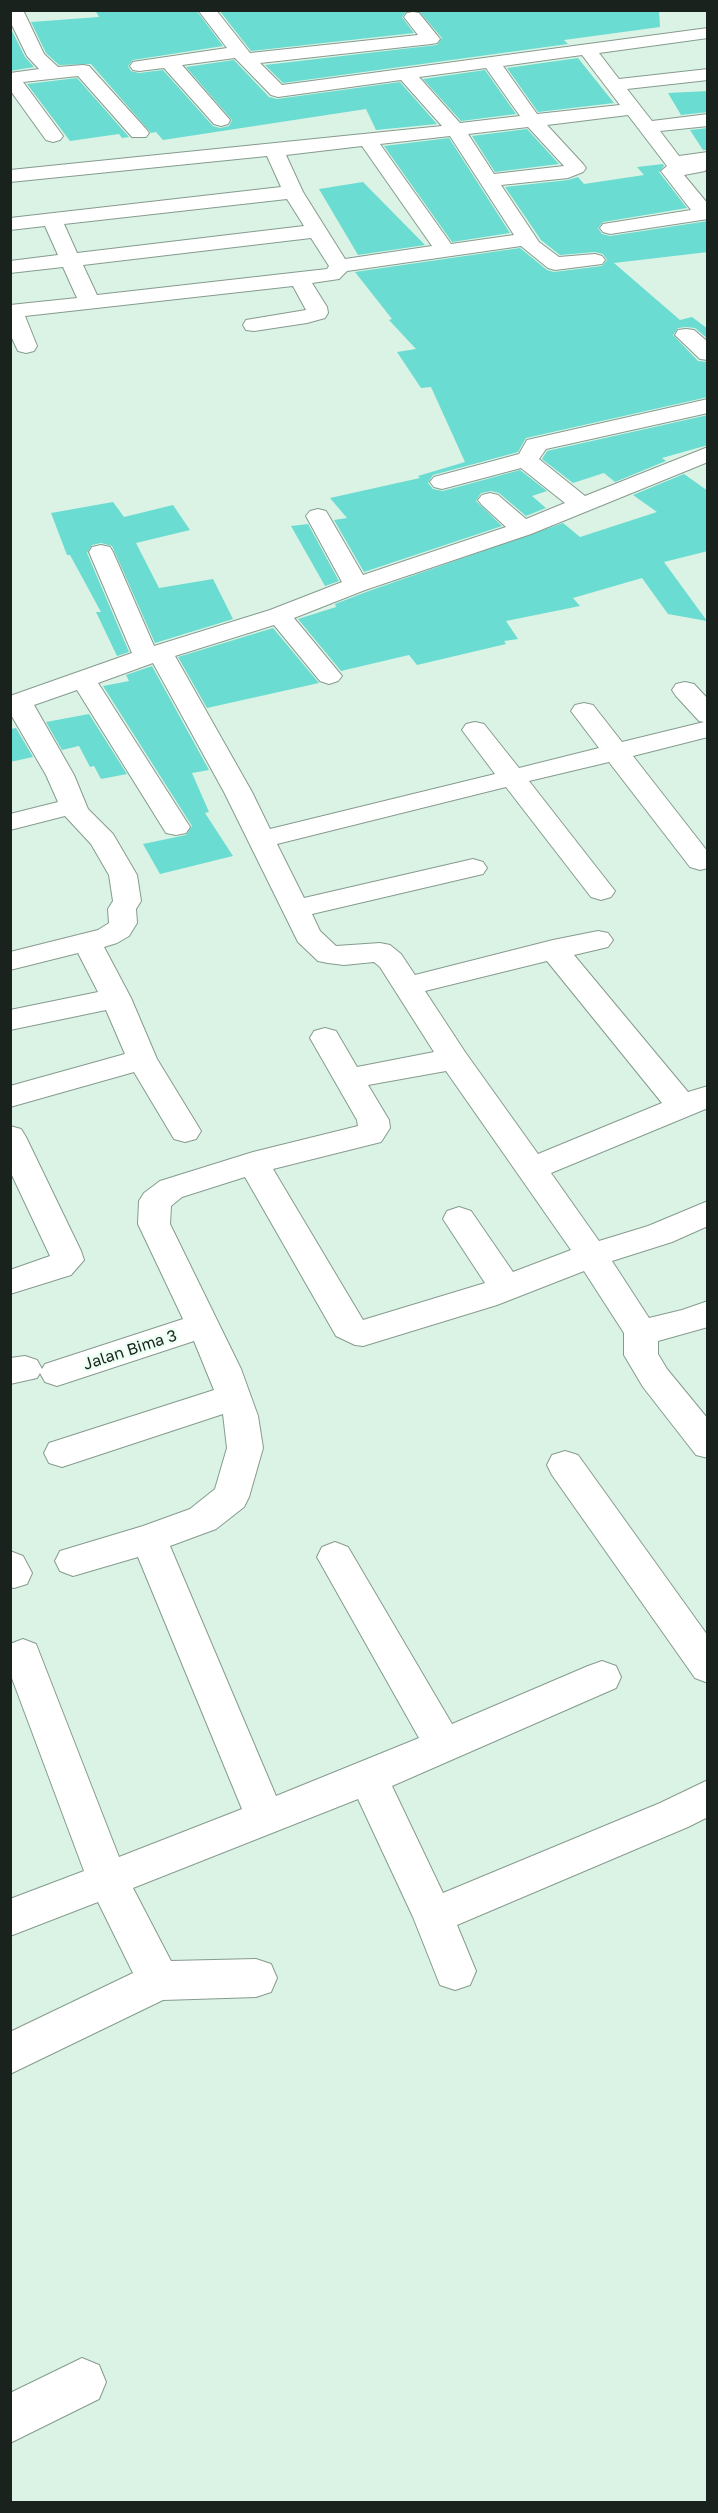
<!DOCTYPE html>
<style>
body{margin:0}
#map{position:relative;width:718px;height:2513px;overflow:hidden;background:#dbf3e5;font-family:"Golos Text",sans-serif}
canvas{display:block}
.frame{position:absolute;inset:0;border:12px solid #19221d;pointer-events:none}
</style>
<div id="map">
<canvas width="718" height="2513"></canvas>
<div class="frame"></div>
</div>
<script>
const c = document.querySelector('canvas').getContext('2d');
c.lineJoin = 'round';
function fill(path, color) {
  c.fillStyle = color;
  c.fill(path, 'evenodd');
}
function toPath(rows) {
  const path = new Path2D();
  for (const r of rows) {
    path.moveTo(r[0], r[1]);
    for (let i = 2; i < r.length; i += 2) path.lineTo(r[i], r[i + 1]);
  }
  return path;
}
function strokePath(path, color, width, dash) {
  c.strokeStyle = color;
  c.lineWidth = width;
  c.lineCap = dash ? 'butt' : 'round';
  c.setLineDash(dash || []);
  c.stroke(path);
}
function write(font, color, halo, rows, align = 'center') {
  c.font = font + ' "Golos Text",sans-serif';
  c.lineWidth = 5;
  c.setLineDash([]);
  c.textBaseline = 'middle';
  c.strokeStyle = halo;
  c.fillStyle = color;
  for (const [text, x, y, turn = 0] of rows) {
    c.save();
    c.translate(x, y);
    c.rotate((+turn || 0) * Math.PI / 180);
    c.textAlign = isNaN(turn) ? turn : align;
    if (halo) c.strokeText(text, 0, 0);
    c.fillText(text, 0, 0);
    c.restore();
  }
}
fill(toPath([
 [95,10,196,10,223,46,133,60,128,66,131,71,139,73,163,70,213,126,220,128,229,126,232,120,186,67,234,60,269,97,277,99,400,82,437,124,376,130,366,109,163,140,156,132,151,133,91,64,59,65,46,53,31,22,99,17],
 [219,10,408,10,402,17,414,33,251,51],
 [418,10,659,10,660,27,564,40,568,44,283,83,265,65,437,45,442,38],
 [10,27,25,57,34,67,10,71],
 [578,58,614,103,538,112,507,68],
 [485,70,516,114,461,121,423,79],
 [77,78,129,137,122,138,119,134,70,141,27,84],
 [708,91,708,112,681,115,668,93],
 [708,128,708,150,703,150,690,130],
 [527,129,559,164,495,172,472,136],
 [449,138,510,233,452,242,384,146],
 [663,164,664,166,659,172,687,208,603,222,598,228,602,234,610,236,708,221,708,252,614,263,680,320,692,317,708,329,708,339,695,328,686,327,678,328,673,335,698,361,708,362,708,397,526,438,518,452,433,475,428,483,433,489,443,491,520,470,547,491,532,496,546,508,526,516,499,493,491,491,481,493,476,501,502,526,364,572,334,520,347,518,330,498,420,478,418,476,465,462,431,387,421,388,397,352,416,349,389,320,392,319,355,272,520,248,547,270,554,272,602,266,607,260,603,254,595,252,560,255,541,240,505,187,568,180,578,177,584,184,644,175,637,167],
 [363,182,425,245,358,255,319,189],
 [708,415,708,445,662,458,666,461,615,482,604,473,573,483,542,459,547,451],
 [684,474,708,491,708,551,664,562,707,621,668,614,642,578,573,598,580,606,506,621,518,639,504,641,506,644,417,665,409,655,341,671,298,619,336,607,335,604,366,592,563,523,580,537,657,512,633,495],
 [113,502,124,517,173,505,190,530,136,543,159,588,213,579,233,619,155,643,112,546,101,543,92,545,87,553,129,652,117,656,96,612,101,612,70,555,67,555,51,513],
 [308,524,339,581,325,586,291,526],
 [273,628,319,683,207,708,178,657],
 [152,666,209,770,192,773,209,812,205,813,233,856,160,874,143,844,186,835,192,826,103,686,129,681,126,675],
 [89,714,127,774,101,779,94,766,90,767,79,746,62,750,46,722],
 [16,728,33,757,10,762,10,729]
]), '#6adcd1');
const minor = toPath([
 [10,10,23,10,44,54,58,67,83,65,89,66,146,129,149,133,146,137,132,137,78,76,23,82,63,136,60,140,53,142,46,140,10,90,10,73,39,69,27,56,10,21,10,10],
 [198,10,216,10,250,53,418,35,404,17,407,13,413,12,419,13,440,39,437,43,431,44,260,63,282,85,708,28,708,38,599,53,619,79,708,69,708,80,627,89,652,121,708,114,708,126,660,131,679,156,708,152,706,164,708,167,705,171,684,175,708,204,708,219,610,234,603,232,600,228,603,224,691,210,661,171,667,166,628,115,547,125,583,164,586,168,583,172,568,178,501,185,539,242,559,257,595,254,602,256,605,260,602,264,555,270,548,268,521,246,347,271,339,279,312,283,327,307,328,313,325,318,307,323,254,331,246,330,243,325,246,320,306,310,293,286,25,316,37,346,34,351,26,353,18,351,10,334,10,305,77,298,63,267,10,273,10,261,58,255,45,226,10,230,10,218,281,187,267,156,10,182,10,170,442,126,401,80,278,97,271,95,235,58,182,65,230,120,228,124,221,126,214,124,164,68,139,71,133,70,130,66,133,62,139,61,227,48,198,10],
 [582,55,620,105,537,114,503,66,582,55],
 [486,68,520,116,460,123,419,77,486,68],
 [528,127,564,166,494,174,468,134,528,127],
 [450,136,514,235,451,244,380,144,450,136],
 [362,146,432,246,345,259,303,192,286,155,362,146],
 [287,199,304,226,77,253,64,224,287,199],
 [311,238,329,266,327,269,97,295,83,265,311,238],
 [686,329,694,330,708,342,708,360,700,359,675,335,678,330,686,329],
 [708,399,708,413,546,449,539,459,585,496,708,447,708,462,531,534,365,590,294,618,342,676,338,681,329,684,320,681,274,625,175,656,252,792,270,829,495,774,462,730,466,724,475,722,484,724,519,768,599,748,571,711,575,705,584,703,593,705,622,742,704,722,699,721,676,696,672,690,676,684,685,682,694,684,708,699,708,737,633,756,708,852,708,868,700,870,690,867,609,762,529,781,615,891,611,897,601,900,591,897,506,787,277,844,304,898,473,859,483,862,487,868,483,874,312,914,320,931,336,946,380,943,390,945,401,954,415,975,553,940,598,931,608,933,613,940,608,947,574,955,688,1092,708,1086,708,1108,551,1173,599,1241,648,1226,708,1201,708,1226,672,1242,612,1261,649,1318,682,1310,708,1301,708,1327,658,1341,658,1354,667,1369,708,1419,708,1458,696,1455,643,1387,624,1355,624,1333,584,1271,497,1305,363,1346,355,1345,336,1336,245,1177,182,1197,171,1206,170,1224,241,1369,258,1416,263,1448,249,1497,244,1507,216,1529,170,1546,276,1796,419,1738,317,1557,322,1547,335,1542,348,1547,452,1724,588,1666,602,1661,616,1666,621,1677,616,1688,392,1786,443,1893,660,1803,708,1780,708,1817,688,1827,457,1925,476,1971,470,1985,455,1990,440,1985,413,1917,358,1799,133,1888,171,1961,256,1959,271,1964,277,1978,271,1992,256,1997,163,2000,10,2074,10,2032,133,1973,98,1902,10,1936,10,1899,84,1871,10,1673,10,1644,23,1639,36,1644,119,1857,242,1809,138,1557,73,1576,60,1571,55,1561,60,1551,143,1526,190,1509,215,1489,227,1448,223,1414,62,1467,49,1463,44,1453,49,1443,214,1390,194,1341,57,1386,45,1382,40,1373,37,1378,10,1384,10,1358,25,1356,37,1360,42,1369,45,1364,183,1319,138,1224,139,1201,144,1193,160,1181,253,1152,358,1126,357,1120,310,1038,314,1031,325,1028,336,1031,357,1067,434,1052,380,967,374,962,344,965,328,963,318,961,298,942,224,792,153,663,98,683,190,827,186,833,176,835,166,833,77,690,34,705,74,775,88,809,113,834,137,875,141,901,136,909,137,923,129,936,117,943,104,947,131,998,157,1059,201,1131,196,1139,185,1142,174,1139,134,1072,10,1107,10,1086,125,1054,106,1010,10,1030,10,1010,98,992,78,953,10,970,10,952,98,930,109,923,108,909,113,901,109,875,91,844,65,816,10,830,10,814,58,802,46,775,10,713,10,696,132,653,89,552,92,547,101,545,110,547,113,552,154,646,270,610,342,582,306,516,310,511,318,509,326,511,363,575,506,527,482,505,478,500,482,495,490,493,498,495,526,519,565,503,521,468,442,489,434,487,430,482,434,477,519,454,527,440,708,399],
 [547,961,662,1103,538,1154,465,1052,425,991,547,961],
 [446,1071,571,1250,513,1272,471,1211,459,1207,447,1211,443,1219,485,1283,363,1320,273,1169,381,1142,390,1128,389,1120,368,1085,446,1071],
 [10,1126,21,1129,26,1137,81,1251,84,1260,71,1275,10,1294,10,1270,50,1256,10,1171,10,1126],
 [565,1451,578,1455,708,1636,708,1683,695,1678,552,1475,547,1465,552,1455,565,1451],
 [10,1551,23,1556,32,1573,27,1584,14,1588,10,1587,10,1551],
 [82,2358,99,2365,106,2382,99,2399,10,2443,10,2393,82,2358]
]);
strokePath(minor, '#859b8e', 2);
fill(minor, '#fff');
write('16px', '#19221d', '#ecfff3', [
 ["Jalan Bima 3",130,1350,-18]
]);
</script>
